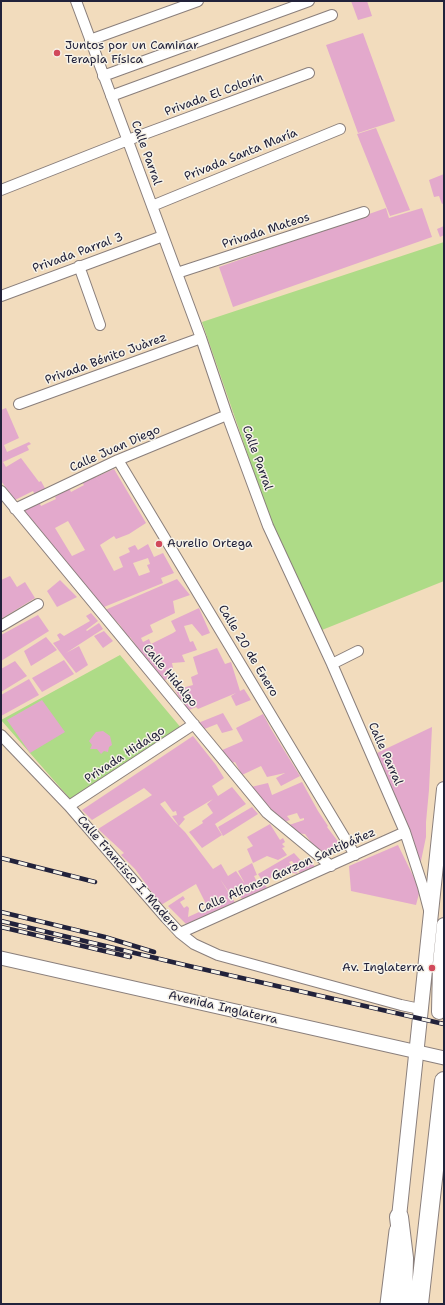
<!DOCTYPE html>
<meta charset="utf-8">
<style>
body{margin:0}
#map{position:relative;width:445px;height:1305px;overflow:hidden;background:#f2dcbd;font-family:"Shantell Sans",sans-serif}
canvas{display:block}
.frame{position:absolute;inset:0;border:2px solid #22223b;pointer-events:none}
</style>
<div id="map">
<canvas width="445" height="1305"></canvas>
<div class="frame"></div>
</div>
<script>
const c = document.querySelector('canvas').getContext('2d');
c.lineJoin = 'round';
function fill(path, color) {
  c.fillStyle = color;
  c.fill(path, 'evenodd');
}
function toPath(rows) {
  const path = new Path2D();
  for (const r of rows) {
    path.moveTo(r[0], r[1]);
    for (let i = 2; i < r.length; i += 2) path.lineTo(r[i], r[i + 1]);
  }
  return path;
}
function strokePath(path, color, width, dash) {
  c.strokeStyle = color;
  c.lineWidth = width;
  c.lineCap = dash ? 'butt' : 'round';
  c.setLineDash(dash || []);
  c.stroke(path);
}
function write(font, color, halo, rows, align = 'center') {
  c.font = font + ' "Shantell Sans",sans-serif';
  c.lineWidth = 3;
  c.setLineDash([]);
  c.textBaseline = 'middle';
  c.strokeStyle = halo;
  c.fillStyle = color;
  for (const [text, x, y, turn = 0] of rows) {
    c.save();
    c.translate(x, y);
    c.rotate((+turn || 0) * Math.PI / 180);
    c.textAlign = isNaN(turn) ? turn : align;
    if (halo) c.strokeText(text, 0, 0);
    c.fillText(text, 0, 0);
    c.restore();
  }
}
fill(toPath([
 [444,242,444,581,322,630,271,522,202,322],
 [120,655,182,729,72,801,1,720]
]), '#aedb87');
fill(toPath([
 [351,1,367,1,372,16,358,20],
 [363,33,395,121,358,133,326,45],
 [376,128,410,210,390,216,357,134],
 [444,174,444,203,442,204,439,196,434,197,429,180],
 [386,208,389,218,422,208,432,237,233,307,219,267],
 [444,226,444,235,440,237,437,229],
 [6,408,19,438,4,445,7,452,29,442,31,444,27,446,29,450,3,462,6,467,21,458,39,482,41,481,47,492,36,497,33,491,15,500,1,481,1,410],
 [114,469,146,523,129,534,116,539,114,536,100,545,114,571,123,567,119,557,130,552,128,548,135,545,138,550,148,544,154,557,163,553,174,573,161,578,163,583,104,607,62,561,23,510,39,502,41,506,56,499,55,497,69,488,71,492,84,485,81,481,94,474,101,485,96,477],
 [68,521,85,550,72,556,55,528],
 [148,558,150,564,147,565,150,572,139,576,133,563],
 [10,576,17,587,25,582,35,598,1,619,1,580],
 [177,579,190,595,173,601,175,613,150,625,153,632,141,638,143,642,149,639,151,644,173,633,176,631,171,621,199,608,210,633,202,636,192,624,184,626,190,642,193,641,197,650,182,655,185,662,172,663,173,668,168,671,172,676,162,682,130,637,128,638,120,625,105,610],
 [60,580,77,597,57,607,47,591],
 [91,613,98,621,86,630,87,631,99,623,103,629,66,653,79,646,88,665,76,673,53,643,60,640,57,635,60,633,64,636,90,621,86,616],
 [38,615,49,631,1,661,1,635],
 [104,631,113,641,103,648,94,636],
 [46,637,57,650,31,666,24,651],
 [217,648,225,664,231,662,240,691,244,689,251,700,236,706,231,696,236,693,198,709,196,707,187,711,175,690,193,685,191,677,198,674,193,657],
 [64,660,74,674,42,692,32,678],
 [15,661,27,676,1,692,1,669],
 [29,679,39,695,1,716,1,695],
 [42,700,65,732,30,753,7,720],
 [223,713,233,730,222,733,217,724,202,730,198,723],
 [263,714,271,729,300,776,281,786,276,778,285,773,267,777,261,766,242,775,235,762,229,764,220,751,243,741,236,728],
 [432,727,429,790,426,822,426,837,421,861,420,862,377,753],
 [103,731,110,736,112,745,109,747,108,752,104,751,101,754,97,749,90,749,92,745,89,741,96,732],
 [193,736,216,765,224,778,212,786,218,796,232,787,246,804,215,824,222,835,202,848,189,832,203,823,202,821,213,813,207,804,213,799,183,817,185,819,179,826,172,816,177,815,176,811,173,812,165,801,160,804,174,821,185,832,213,869,221,864,228,876,236,871,245,884,238,871,252,863,257,875,254,876,257,882,253,884,255,887,263,882,258,874,294,853,304,864,310,860,315,867,301,875,292,861,289,862,298,874,280,870,271,875,272,877,263,882,268,889,243,900,235,891,231,895,220,879,236,904,186,924,168,906,183,896,185,899,180,902,184,908,187,906,189,908,188,917,208,908,196,884,161,905,135,869,121,855,124,853,98,829,152,795,144,788,92,820,82,810],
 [302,782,318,811,328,826,327,827,343,848,327,856,316,849,305,834,294,833,289,825,304,820,304,818,300,819,297,813,287,816,290,820,284,822,269,807,270,807,261,800,251,787,268,783,272,795],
 [252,807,258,814,223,836,218,827],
 [270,824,280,840,283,838,285,842,282,844,285,847,282,848,287,855,278,860,267,856,253,863,247,849,253,846,247,837],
 [398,845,420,890,416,905,351,891,349,866]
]), '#e3a9cc');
const minor = toPath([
 [76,1,201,338,227,415,268,526,332,664,405,832,423,887,429,910],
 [90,40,198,1],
 [103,76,309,1],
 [111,96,332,15],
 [1,190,128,140,309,73],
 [152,206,340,129],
 [79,266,100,325],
 [177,273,364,212],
 [1,296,163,236],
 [19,404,201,338],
 [118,460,355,855],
 [1,491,267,813,331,866],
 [15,509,118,460,227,415],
 [1,626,38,604],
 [332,664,358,651],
 [1,735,69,806,166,918,180,933,194,944,218,955,401,1005,420,1009],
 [69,806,194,724],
 [180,933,405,832]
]);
const tertiary = toPath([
 [1,958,444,1058]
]);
const secondary = toPath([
 [439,1012,440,964,444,925],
 [399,1217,444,789]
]);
const trunk = toPath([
 [389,1304,398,1231]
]);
const motorway = toPath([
 [399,1217,404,1258,403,1304],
 [419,1304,444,1081]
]);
strokePath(minor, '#8a7f7c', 12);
strokePath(tertiary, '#8a7f7c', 15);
strokePath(secondary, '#8a7f7c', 16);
strokePath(trunk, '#8a7f7c', 19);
strokePath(motorway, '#8a7f7c', 20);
strokePath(minor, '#fff', 10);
strokePath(tertiary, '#fff', 13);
strokePath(secondary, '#fff', 14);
strokePath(trunk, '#fff', 17);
strokePath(motorway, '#fff', 18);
const rail = toPath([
 [1,858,95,882],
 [1,912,105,937,154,952],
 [1,921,189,966,444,1024],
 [1,927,130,957]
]);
strokePath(rail, '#22223b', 4.5);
strokePath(rail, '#f7f3e8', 3, [9]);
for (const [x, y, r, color] of [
 [57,53,4,"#d1495b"],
 [159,544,4,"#d1495b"],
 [432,968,4,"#d1495b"]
]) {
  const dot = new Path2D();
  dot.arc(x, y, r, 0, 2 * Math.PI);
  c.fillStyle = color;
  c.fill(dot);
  strokePath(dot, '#f7f3e8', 1.5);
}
write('12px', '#22223b', '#f7f3e8', [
 ["Juntos por un Caminar",65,46],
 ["Terapia Física",65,60],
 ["Aurelio Ortega",167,544],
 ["Av. Inglaterra",424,968,"right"]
], 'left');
write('12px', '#22223b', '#f7f3e8', [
 ["Privada El Colorín",214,95,-20],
 ["Calle Parral",146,153,70],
 ["Privada Santa María",241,155,-22],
 ["Privada Mateos",266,231,-18],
 ["Privada Parral 3",78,253,-20],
 ["Privada Bénito Juàrez",106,359,-20],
 ["Calle Juan Diego",115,449,-24],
 ["Calle Parral",257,458,70],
 ["Calle 20 de Enero",248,651,59],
 ["Calle Hidalgo",170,676,50],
 ["Calle Parral",385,754,66],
 ["Privada Hidalgo",125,755,-33],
 ["Calle Alfonso Garzon Santibáñez",287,871,-24],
 ["Calle Francisco I. Madero",128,874,49],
 ["Avenida Inglaterra",223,1008,13]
]);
</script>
